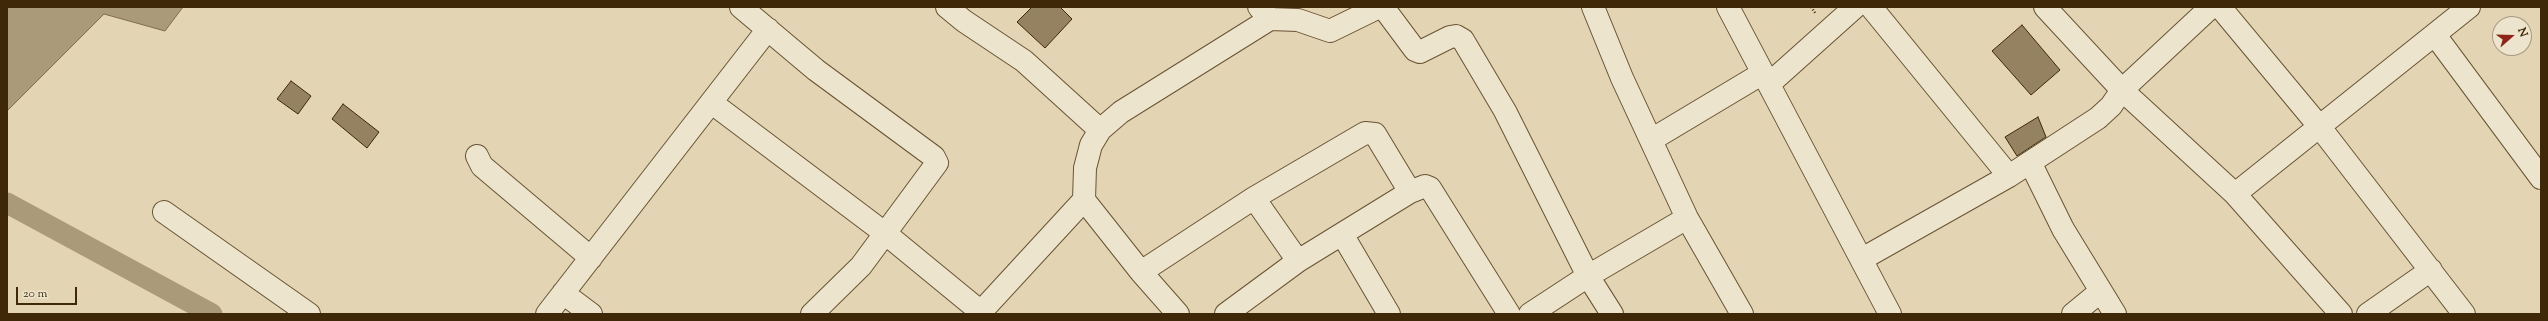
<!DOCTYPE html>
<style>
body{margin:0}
#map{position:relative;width:2548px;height:321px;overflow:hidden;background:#e3d5b3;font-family:"Sorts Mill Goudy",serif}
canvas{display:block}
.frame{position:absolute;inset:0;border:8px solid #3f2808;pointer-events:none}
.north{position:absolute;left:2492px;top:16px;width:40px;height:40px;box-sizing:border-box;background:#ede4ce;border:1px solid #a7997f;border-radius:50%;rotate:70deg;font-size:11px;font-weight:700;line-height:16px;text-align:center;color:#3f2808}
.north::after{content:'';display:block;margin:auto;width:14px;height:18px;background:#8f2418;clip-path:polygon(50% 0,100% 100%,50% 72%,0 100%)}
.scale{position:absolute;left:16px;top:287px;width:61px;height:18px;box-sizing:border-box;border:2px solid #3f2808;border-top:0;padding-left:5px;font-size:12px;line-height:14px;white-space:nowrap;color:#3f2808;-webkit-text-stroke:3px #ede4ce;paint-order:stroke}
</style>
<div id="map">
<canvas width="2548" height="321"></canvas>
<div class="frame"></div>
<div class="north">N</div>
<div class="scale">20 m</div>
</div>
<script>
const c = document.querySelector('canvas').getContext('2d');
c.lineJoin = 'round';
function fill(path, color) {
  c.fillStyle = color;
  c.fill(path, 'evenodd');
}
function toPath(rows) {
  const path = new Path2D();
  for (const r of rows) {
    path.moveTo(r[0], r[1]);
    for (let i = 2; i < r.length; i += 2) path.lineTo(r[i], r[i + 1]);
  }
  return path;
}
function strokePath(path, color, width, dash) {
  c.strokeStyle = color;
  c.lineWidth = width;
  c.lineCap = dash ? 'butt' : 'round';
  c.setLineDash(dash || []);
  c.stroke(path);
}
const water = toPath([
 [7,7,183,7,165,31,104,14,7,111,7,7]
]);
fill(water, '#ab9a79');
strokePath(water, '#806c4c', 1);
strokePath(toPath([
 [7,203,212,314]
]), '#ab9a79', 21);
const building = toPath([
 [1032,7,1060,7,1072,19,1045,48,1017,22,1032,7],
 [2022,25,2060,70,2031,95,1992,51,2022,25],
 [291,81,311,96,298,114,277,99,291,81],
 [343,104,379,132,367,148,332,119,343,104],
 [2038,117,2046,137,2017,156,2005,137,2038,117]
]);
fill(building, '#948261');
strokePath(building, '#3f2808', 1);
const minor = toPath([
 [741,7,816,70,934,157,937,163,861,266,812,314],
 [947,7,964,21,1024,61,1100,130],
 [1259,7,1270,19,1298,20,1330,31,1379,7],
 [1383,7,1415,50,1420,52,1450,37,1456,36,1463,40,1505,111,1588,276,1612,314],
 [1593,7,1622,78,1687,218,1742,314],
 [1728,7,1890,314],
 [1871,7,2009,176],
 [2045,7,2122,90,2235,194,2341,314],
 [2220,7,2319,126,2464,314],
 [2435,35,2541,178],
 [1769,84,1855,7],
 [712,103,886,234,981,312],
 [1651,140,1763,73],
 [477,156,482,166,591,258],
 [2030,162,2063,229,2115,314],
 [2235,194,2469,7],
 [1254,198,1298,261],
 [164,212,309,314],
 [1342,234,1389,314],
 [1862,259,2009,176,2098,118,2111,106,2122,90,2211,7],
 [1141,272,1254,198,1365,133,1375,134,1410,192],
 [563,293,591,314],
 [547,314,768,29],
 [979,314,1084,200],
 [1178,314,1141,272,1084,200,1085,168,1091,145,1100,130,1121,112,1270,19],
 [1226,314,1298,261,1410,192,1425,186,1430,188,1509,314],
 [1530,314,1588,276,1687,218],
 [2073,314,2101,291],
 [2368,314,2431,270]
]);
strokePath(minor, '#685333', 24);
strokePath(toPath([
 [1811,7,1816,14]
]), '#3f2808', 2.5, [1, 2]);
strokePath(minor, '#ede4ce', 22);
</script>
